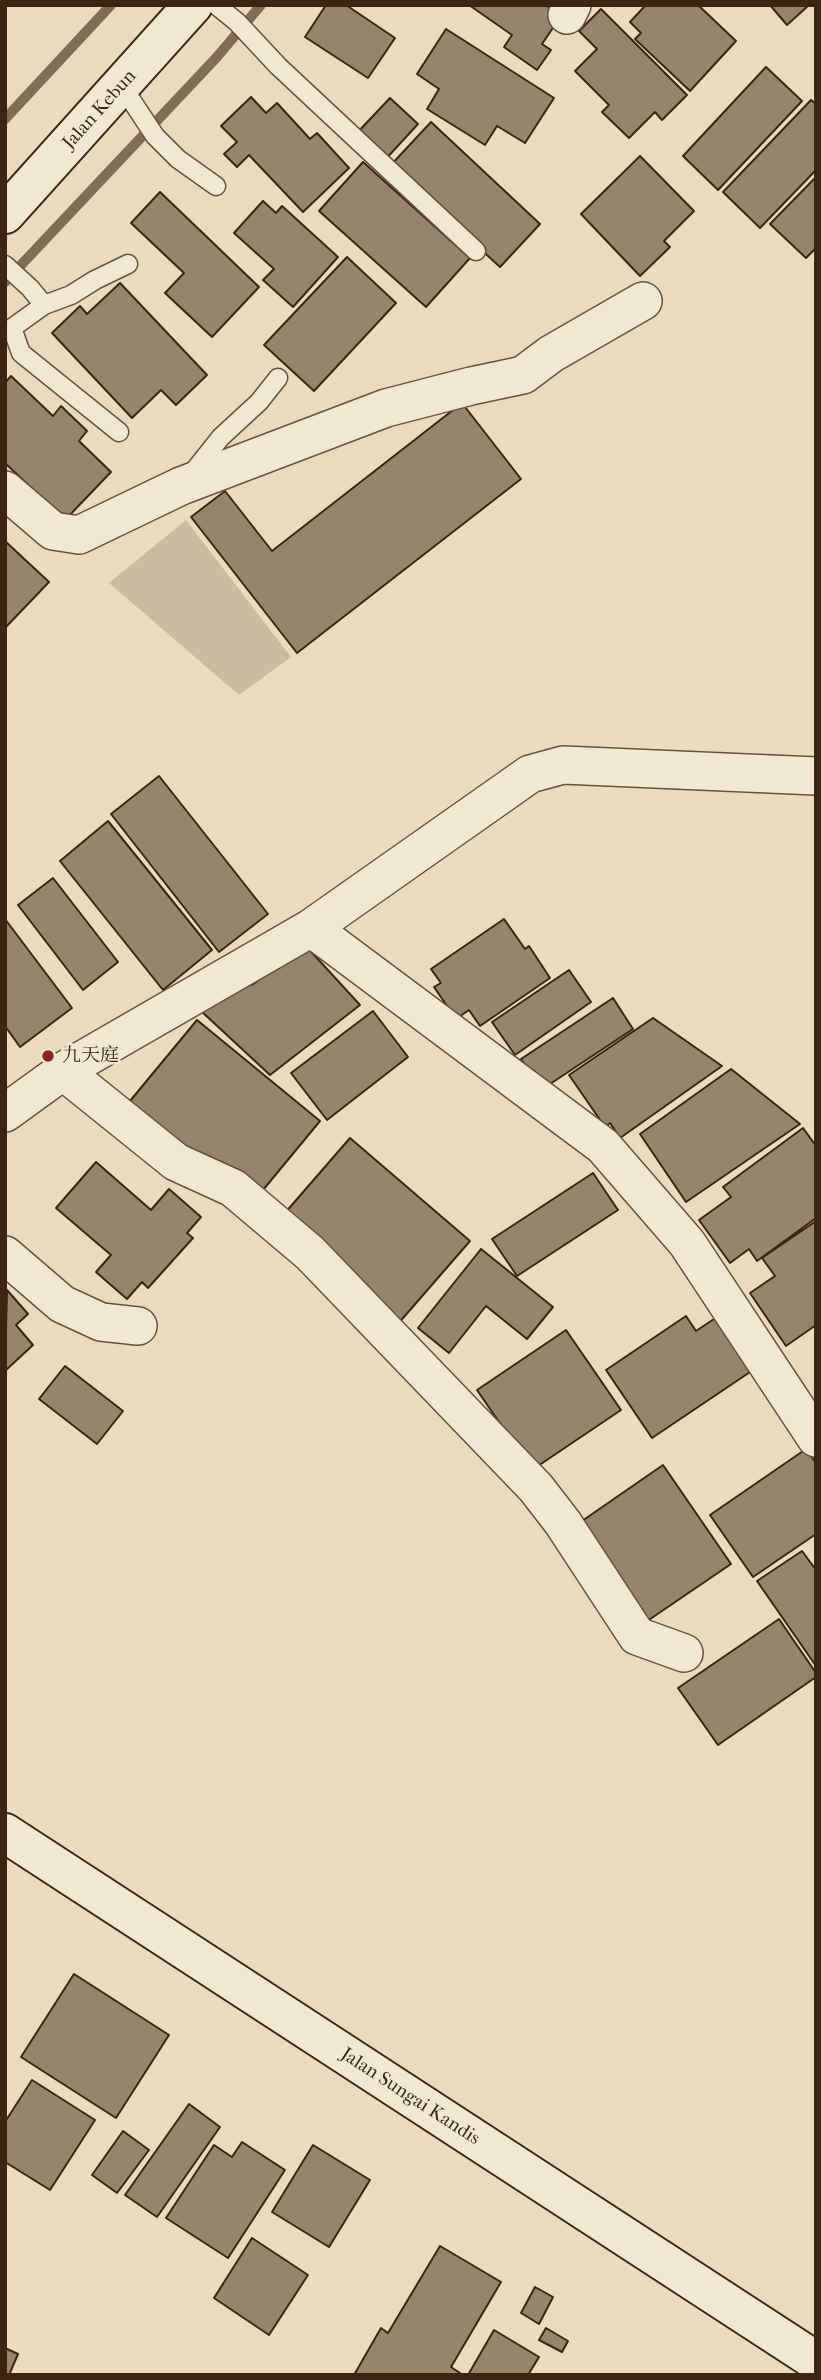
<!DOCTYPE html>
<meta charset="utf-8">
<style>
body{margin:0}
#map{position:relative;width:821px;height:2380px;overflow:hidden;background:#e9dbbb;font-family:"IM FELL French Canon",serif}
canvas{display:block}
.frame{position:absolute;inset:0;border:7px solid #3d2515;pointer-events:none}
</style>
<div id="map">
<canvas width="821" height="2380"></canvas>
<div class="frame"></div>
</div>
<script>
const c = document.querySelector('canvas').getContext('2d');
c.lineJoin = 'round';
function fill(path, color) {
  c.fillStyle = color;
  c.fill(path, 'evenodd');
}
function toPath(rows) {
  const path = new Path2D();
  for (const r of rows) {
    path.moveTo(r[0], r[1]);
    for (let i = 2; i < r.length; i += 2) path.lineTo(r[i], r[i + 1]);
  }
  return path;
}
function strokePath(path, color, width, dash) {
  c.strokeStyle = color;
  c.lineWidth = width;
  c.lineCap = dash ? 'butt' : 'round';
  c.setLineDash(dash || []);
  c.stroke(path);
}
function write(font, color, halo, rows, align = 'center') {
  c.font = font + ' "IM FELL French Canon","Noto Serif SC",serif';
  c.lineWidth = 5;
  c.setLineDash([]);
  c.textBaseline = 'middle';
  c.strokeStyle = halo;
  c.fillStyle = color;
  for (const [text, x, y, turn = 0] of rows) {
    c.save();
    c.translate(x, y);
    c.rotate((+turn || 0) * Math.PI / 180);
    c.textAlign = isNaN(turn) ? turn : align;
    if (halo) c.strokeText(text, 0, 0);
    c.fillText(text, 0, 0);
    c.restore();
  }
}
fill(toPath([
 [186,520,291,657,239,695,109,583]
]), '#ccbc9f');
strokePath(toPath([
 [5,119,111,5],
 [5,282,216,58,261,5]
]), '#816d57', 10);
const building = toPath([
 [326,5,346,5,395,38,368,78,305,37,326,5],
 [469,5,546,5,561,16,542,44,551,50,537,70,504,47,512,35,469,5],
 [643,5,698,5,736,41,690,91,635,39,641,33,630,22,644,7,643,5],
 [770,5,809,5,787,25,770,5],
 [601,9,687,95,662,120,655,112,629,138,602,112,609,105,575,71,597,49,579,31,601,9],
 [446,29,554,98,525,143,497,126,485,145,427,109,439,89,417,74,446,29],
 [766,67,802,101,718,190,683,156,766,67],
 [251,97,266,113,277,103,310,139,317,133,349,168,303,212,249,155,237,167,224,154,237,142,221,126,251,97],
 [390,98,418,124,383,162,355,135,390,98],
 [811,100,816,104,816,170,760,228,723,192,811,100],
 [431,122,540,224,500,267,390,166,431,122],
 [640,156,694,211,664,241,670,247,640,276,581,214,640,156],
 [363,162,470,258,426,307,319,211,363,162],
 [816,177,816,248,806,258,770,224,816,177],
 [160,192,259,287,212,337,165,293,184,273,131,223,160,192],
 [263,201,276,213,282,206,338,257,293,307,263,280,274,269,234,233,263,201],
 [347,257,396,303,314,391,264,345,347,257],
 [120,283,207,375,176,405,161,390,132,418,52,333,80,306,87,314,120,283],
 [11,376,53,416,61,406,87,431,79,441,111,472,65,520,5,463,5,383,11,376],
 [462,403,521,479,297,653,191,517,225,491,272,551,462,403],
 [5,541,49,582,5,628,5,541],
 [159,776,268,914,219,952,111,814,159,776],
 [108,821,212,950,163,990,60,861,108,821],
 [53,878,118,962,83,990,18,905,53,878],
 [5,919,72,1008,20,1047,5,1026,5,919],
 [504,919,525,949,529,946,550,978,480,1026,469,1010,456,1019,434,987,441,983,431,969,504,919],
 [305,945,360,1005,270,1075,200,1010,245,975,252,985,305,945],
 [569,970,591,1002,515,1055,492,1022,569,970],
 [613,998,633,1029,541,1090,521,1059,613,998],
 [373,1011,408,1057,327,1120,291,1073,373,1011],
 [653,1018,722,1066,620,1138,610,1123,605,1127,569,1075,653,1018],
 [197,1020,320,1121,263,1190,243,1173,231,1186,130,1101,197,1020],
 [731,1069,800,1124,686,1202,640,1134,731,1069],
 [803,1128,816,1146,816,1218,757,1261,749,1249,730,1263,699,1220,731,1197,723,1187,803,1128],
 [350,1138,470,1241,397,1325,278,1221,350,1138],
 [96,1162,151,1210,169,1189,201,1217,187,1233,193,1238,148,1288,142,1282,127,1299,96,1272,111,1255,56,1208,96,1162],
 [593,1173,618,1210,517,1276,492,1239,593,1173],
 [816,1221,816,1325,786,1346,750,1293,775,1276,762,1258,816,1221],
 [481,1249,553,1307,527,1339,486,1306,449,1353,418,1328,481,1249],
 [7,1290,28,1314,16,1325,33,1345,5,1371,7,1290],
 [726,1311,762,1364,652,1438,606,1370,686,1316,696,1331,726,1311],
 [566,1330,621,1410,532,1470,477,1390,566,1330],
 [65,1366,123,1411,97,1444,39,1399,65,1366],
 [806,1449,816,1463,816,1534,753,1577,710,1515,806,1449],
 [663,1465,731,1564,637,1628,569,1530,663,1465],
 [802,1551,816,1570,816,1666,757,1581,802,1551],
 [779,1619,816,1673,816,1677,718,1745,678,1688,779,1619],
 [74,1974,169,2035,116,2118,21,2057,74,1974],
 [32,2080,95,2120,50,2190,5,2162,5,2122,32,2080],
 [189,2104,220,2127,157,2217,125,2195,189,2104],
 [123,2131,149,2150,117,2193,92,2175,123,2131],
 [242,2142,285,2170,228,2258,166,2218,214,2145,232,2157,242,2142],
 [313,2145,370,2180,329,2247,272,2212,313,2145],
 [252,2238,308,2275,269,2335,214,2298,252,2238],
 [440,2246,501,2282,451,2367,463,2375,354,2375,381,2328,388,2333,440,2246],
 [535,2287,553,2297,539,2324,521,2313,535,2287],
 [546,2328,568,2341,562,2352,539,2340,546,2328],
 [494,2330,539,2357,528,2375,468,2375,494,2330],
 [5,2348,18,2354,9,2375,5,2375,5,2348]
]);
fill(building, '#96846b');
strokePath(building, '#3d2515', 2);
const lane = toPath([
 [216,5,237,22,278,66,476,251],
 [122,86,155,136,178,159,216,186],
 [5,265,30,288,44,305,71,295,95,280,128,264],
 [44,305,12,328,21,353,119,432],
 [190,476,221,437,259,402,278,378]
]);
const street = toPath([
 [567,15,572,5],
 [5,490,53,531,79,535,181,486,386,408,471,386,523,375,551,354,643,301],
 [311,928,603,1146,687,1243,816,1438],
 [63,1071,176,1162,233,1188,310,1253,536,1488,563,1523,637,1636,684,1653],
 [5,1113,63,1071,311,928,530,774,563,765,816,776],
 [5,1255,62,1304,101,1322,138,1326]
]);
const secondary = toPath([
 [5,214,193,5],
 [5,1833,816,2361]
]);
strokePath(lane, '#68523e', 21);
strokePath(street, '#68523e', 40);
strokePath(secondary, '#3d2515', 42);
strokePath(lane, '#f1e8d3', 18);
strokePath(street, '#f1e8d3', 37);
strokePath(secondary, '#f1e8d3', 38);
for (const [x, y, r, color] of [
 [48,1056,7,"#8f2418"]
]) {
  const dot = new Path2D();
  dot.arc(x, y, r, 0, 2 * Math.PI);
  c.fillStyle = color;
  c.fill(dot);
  strokePath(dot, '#f1e8d3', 2.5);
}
write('19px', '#3d2515', '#f1e8d3', [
 ["Jalan Kebun",100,110,-48],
 ["Jalan Sungai Kandis",410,2097,33]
]);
write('19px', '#3d2515', '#f1e8d3', [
 ["九天庭",62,1056]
], 'left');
</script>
